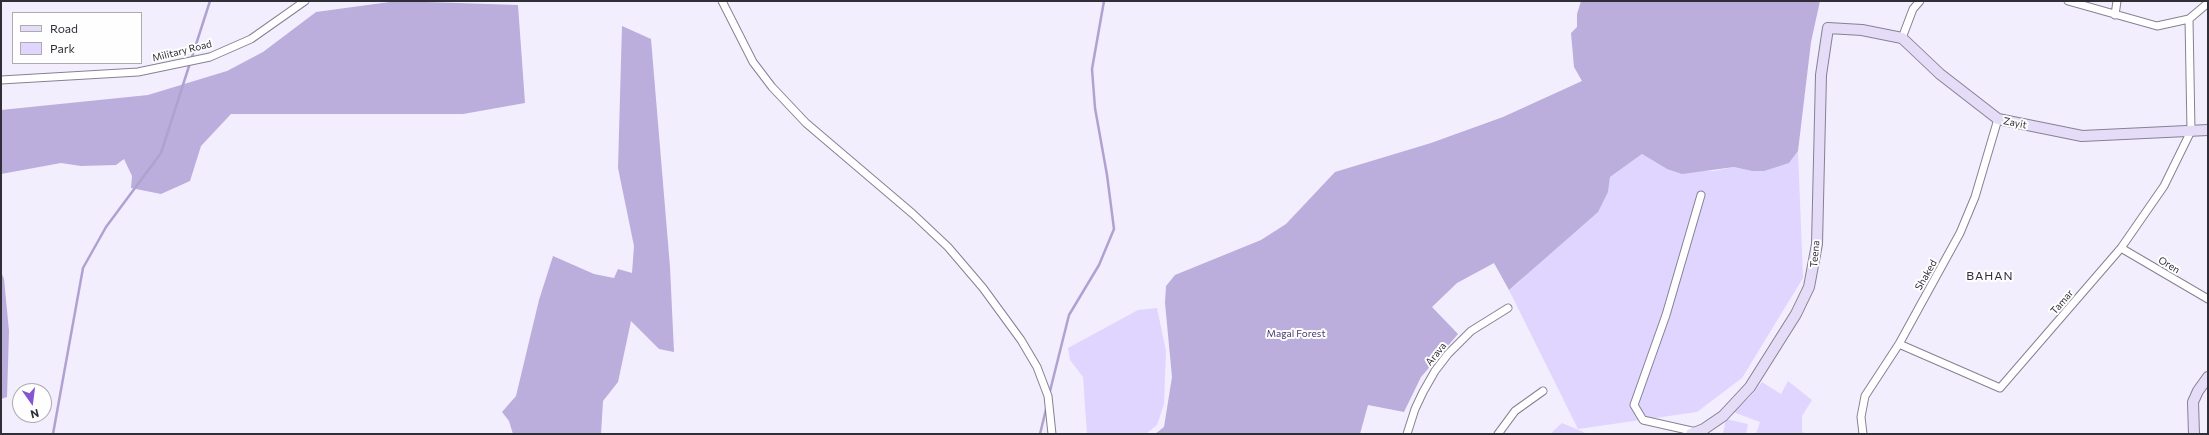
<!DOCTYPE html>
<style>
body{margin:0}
#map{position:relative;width:2209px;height:435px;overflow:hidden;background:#f3eefe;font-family:Commissioner,sans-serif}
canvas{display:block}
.frame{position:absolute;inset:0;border:2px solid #302e36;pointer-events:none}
.legend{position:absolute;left:12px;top:12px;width:130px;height:52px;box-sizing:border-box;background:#fefefe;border:1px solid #acabae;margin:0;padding:5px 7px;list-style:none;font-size:12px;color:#302e36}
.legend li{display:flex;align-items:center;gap:8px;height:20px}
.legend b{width:20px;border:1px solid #acabae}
.north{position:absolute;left:12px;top:383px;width:40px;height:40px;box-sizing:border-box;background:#fefefe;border:1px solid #acabae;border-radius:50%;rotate:166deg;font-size:11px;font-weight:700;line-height:16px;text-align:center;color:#302e36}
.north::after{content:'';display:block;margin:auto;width:14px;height:18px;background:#8556cf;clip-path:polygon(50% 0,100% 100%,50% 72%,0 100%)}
</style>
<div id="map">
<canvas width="2209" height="435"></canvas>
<div class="frame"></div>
<ul class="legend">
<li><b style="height:5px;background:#e5dcf8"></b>Road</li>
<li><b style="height:11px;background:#e0d5fe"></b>Park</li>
</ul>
<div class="north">N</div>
</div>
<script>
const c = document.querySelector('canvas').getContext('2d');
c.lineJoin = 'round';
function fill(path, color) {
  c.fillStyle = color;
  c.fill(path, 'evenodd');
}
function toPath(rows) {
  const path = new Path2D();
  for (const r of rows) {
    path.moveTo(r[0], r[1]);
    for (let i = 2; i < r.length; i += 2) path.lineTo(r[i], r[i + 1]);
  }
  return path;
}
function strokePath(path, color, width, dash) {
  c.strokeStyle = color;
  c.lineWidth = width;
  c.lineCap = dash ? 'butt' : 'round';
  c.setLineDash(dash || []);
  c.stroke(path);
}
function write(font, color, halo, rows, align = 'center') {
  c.font = font + ' Commissioner,sans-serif';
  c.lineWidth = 4;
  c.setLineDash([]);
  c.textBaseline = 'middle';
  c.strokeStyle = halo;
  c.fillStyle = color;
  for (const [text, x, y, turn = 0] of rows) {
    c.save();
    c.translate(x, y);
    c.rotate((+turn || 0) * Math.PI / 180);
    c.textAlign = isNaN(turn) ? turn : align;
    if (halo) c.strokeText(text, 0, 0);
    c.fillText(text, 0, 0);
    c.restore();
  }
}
fill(toPath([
 [1798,151,1803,278,1742,378,1697,412,1578,429,1509,290,1519,282,1608,192,1610,177,1642,154,1667,169,1714,171,1734,167,1752,171,1789,163],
 [1157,308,1166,351,1164,404,1157,425,1146,434,1087,434,1083,377,1070,360,1068,348,1138,310],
 [1788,381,1812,400,1802,416,1802,431,1805,434,1756,434,1760,422,1733,412,1749,398,1762,382,1781,394],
 [1726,419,1748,424,1746,434,1723,434],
 [1562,423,1588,434,1550,434]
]), '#e0d5fe');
fill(toPath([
 [397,1,518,5,525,103,463,114,231,114,201,146,190,181,161,194,131,188,132,176,124,159,116,165,81,166,61,163,1,174,1,110,148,95,227,71,263,52,316,12],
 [1581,1,1820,1,1811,42,1798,151,1789,163,1764,171,1752,171,1734,167,1682,174,1667,169,1642,154,1610,177,1608,192,1598,212,1509,290,1494,263,1457,283,1432,307,1458,334,1421,377,1404,412,1368,405,1360,434,1155,434,1164,427,1172,377,1165,303,1166,286,1175,275,1261,240,1286,224,1335,172,1431,143,1503,117,1582,81,1574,67,1571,33,1577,27,1577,14],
 [622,26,651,39,670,267,674,352,659,349,631,321,618,382,603,401,601,434,513,434,509,421,502,412,516,396,539,300,553,256,594,274,614,278,618,269,632,273,634,246,618,168],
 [1,272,4,279,9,331,7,397,1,399]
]), '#bbaddc');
strokePath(toPath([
 [1049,395,1069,315,1099,265,1114,229,1107,175,1095,108,1092,69,1104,1],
 [53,434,83,268,106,227,161,153,210,1],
 [1040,434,1047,405]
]), '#b0a2d0', 2.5);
const street = toPath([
 [722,1,753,62,772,87,806,123,913,214,948,247,983,288,1021,340,1037,367,1048,396,1052,434],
 [2115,15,2117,1],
 [2189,19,2208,3],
 [1902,38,1913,9,1920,1],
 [1,80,138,72,210,57,251,39,305,1],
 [2121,248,2208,299],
 [1899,344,2000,388,2121,248,2164,186,2191,131,2189,19,2157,26,2068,1],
 [1696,432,1643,420,1634,405,1666,315,1701,195],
 [1407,434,1415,409,1423,392,1435,371,1448,354,1471,331,1508,308],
 [1498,434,1515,411,1543,391],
 [1863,434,1861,417,1865,396,1899,344,1960,233,1975,197,1998,119]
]);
const secondary = toPath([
 [1691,434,1704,429,1723,416,1750,387,1796,314,1809,287,1817,244,1821,75,1828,28,1862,30,1902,38,1940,74,1998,119,2082,136,2208,130],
 [2194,434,2193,402,2198,391,2208,377]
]);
strokePath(street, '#868193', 9);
strokePath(secondary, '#868193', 12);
strokePath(street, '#fff', 7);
strokePath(secondary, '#e5dcf8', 10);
write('10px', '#302e36', '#fefefe', [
 ["Military Road",182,51,-14],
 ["Zayit",2015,123,11],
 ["Teena",1815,254,-85],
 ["Oren",2169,265,31],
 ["Shaked",1926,275,-60],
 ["Tamar",2062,302,-49],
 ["Arava",1436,354,-51]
]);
write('10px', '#4b3670', '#fefefe', [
 ["Magal Forest",1296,334]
]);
c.letterSpacing = '1px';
write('12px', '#312c3c', '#fefefe', [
 ["BAHAN",1990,276]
]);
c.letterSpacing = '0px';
</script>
